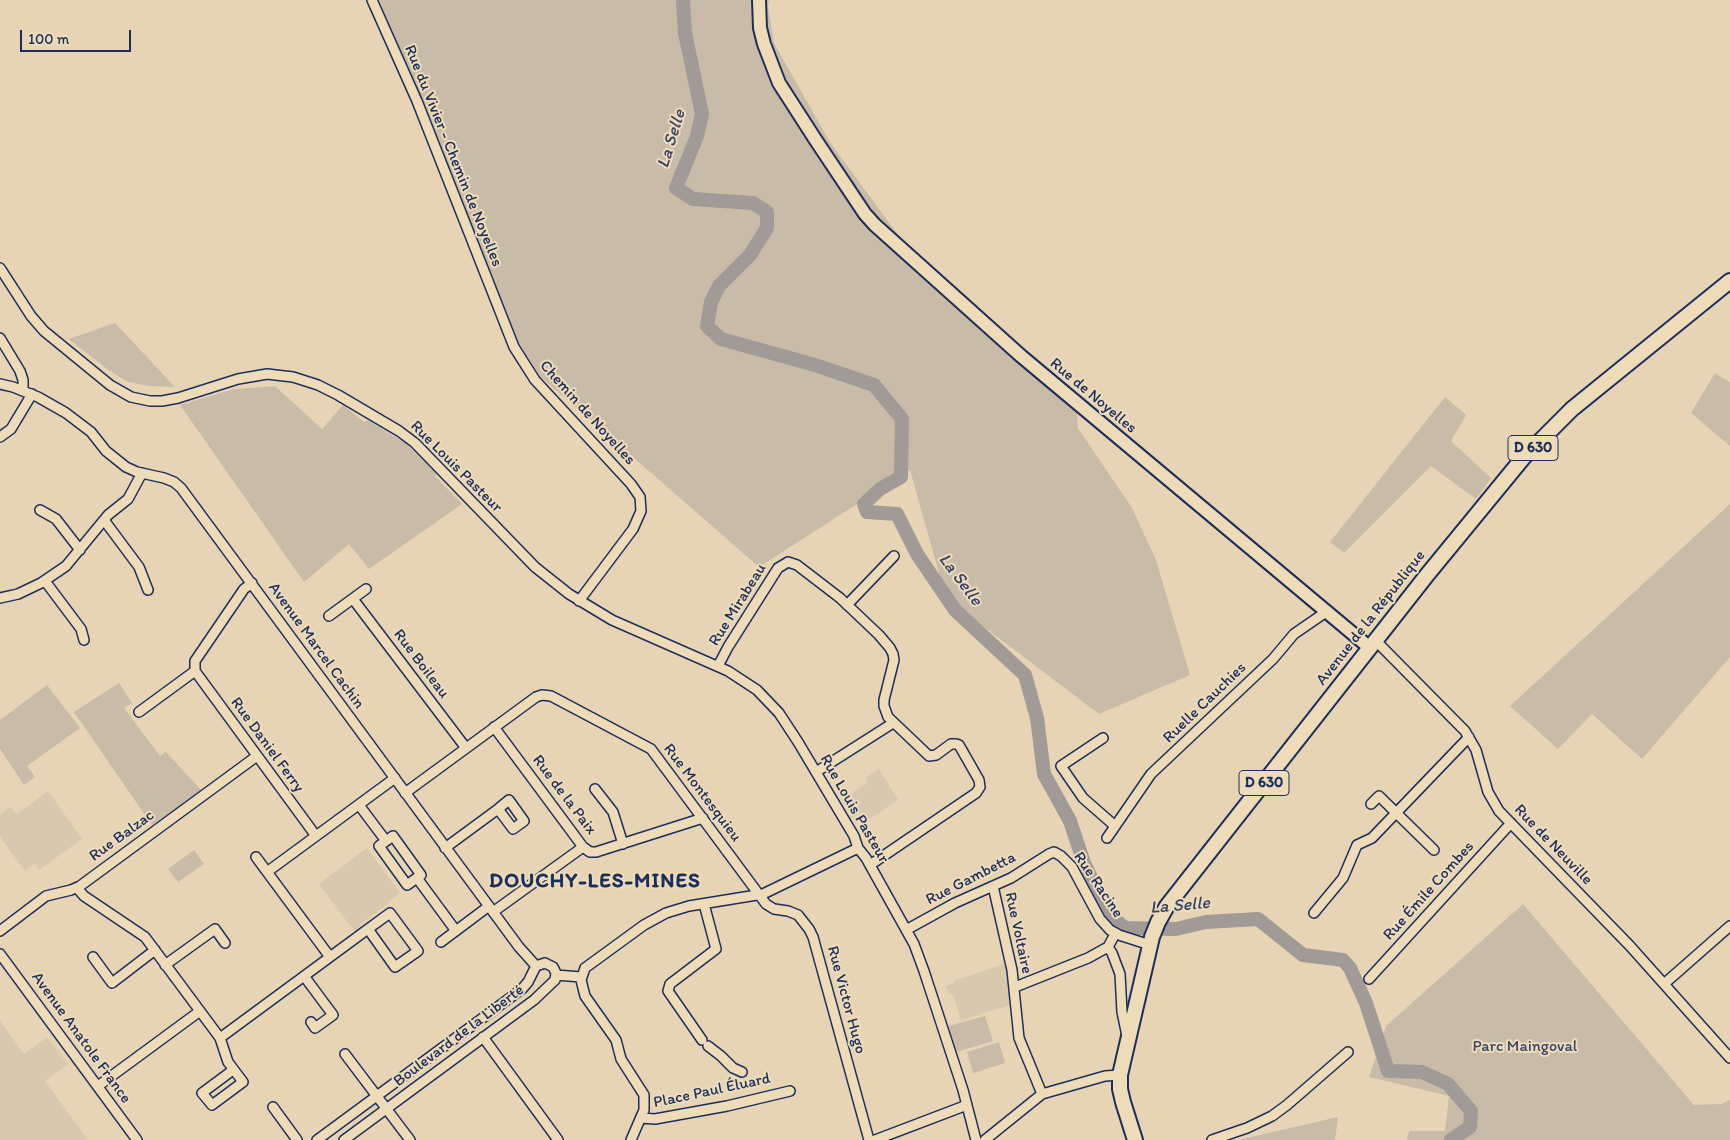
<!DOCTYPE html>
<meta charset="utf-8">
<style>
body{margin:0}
#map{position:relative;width:1730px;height:1140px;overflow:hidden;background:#e6d4b4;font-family:Itim,sans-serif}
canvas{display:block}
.scale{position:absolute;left:20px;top:30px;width:111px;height:22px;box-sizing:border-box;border:2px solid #1b2f5e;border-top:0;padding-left:6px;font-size:15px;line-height:18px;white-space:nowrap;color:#1b2f5e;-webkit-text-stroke:4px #eedbb8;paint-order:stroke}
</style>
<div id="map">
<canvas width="1730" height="1140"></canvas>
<div class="scale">100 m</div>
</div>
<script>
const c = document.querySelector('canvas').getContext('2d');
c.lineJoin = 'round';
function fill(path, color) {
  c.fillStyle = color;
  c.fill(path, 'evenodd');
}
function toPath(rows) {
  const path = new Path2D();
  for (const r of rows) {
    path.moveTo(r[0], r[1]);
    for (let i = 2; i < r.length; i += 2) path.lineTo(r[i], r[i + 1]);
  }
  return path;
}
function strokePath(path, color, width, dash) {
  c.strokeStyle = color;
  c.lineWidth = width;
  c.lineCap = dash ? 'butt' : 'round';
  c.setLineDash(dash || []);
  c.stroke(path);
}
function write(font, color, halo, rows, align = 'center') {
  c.font = font + ' Itim,sans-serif';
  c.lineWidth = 4;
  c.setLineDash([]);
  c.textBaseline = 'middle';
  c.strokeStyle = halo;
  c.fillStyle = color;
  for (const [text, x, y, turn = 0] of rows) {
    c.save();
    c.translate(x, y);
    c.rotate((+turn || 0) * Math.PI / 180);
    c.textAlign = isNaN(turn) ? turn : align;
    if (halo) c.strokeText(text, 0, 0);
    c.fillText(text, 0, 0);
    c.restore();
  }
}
fill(toPath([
 [879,769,898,800,867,821,862,812,852,818,842,800,867,783,866,778],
 [48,791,82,839,39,870,34,864,25,871,0,837,0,815,10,807,17,814],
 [367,848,400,893,388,902,388,904,360,924,361,927,355,932,319,884],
 [1007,963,1010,1006,981,1013,981,1014,961,1021,955,1000,952,994,949,995,946,986,955,983,954,981],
 [0,1021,24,1054,47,1037,68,1064,45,1081,88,1140,0,1140]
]), '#d7c8ae');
fill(toPath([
 [370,0,769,0,768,6,774,43,831,144,899,236,1076,395,1078,428,1132,508,1156,560,1190,675,1099,714,946,598,910,470,759,567,541,377,519,343,502,305,459,193,420,96,392,39],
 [115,323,175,387,149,386,128,382,107,369,69,339],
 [1715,373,1730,382,1730,446,1691,413],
 [275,386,322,429,343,405,364,422,368,420,405,443,437,474,435,476,462,504,369,569,349,544,304,582,180,405,234,389],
 [1445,397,1466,415,1451,441,1491,478,1476,499,1431,466,1344,553,1330,542],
 [1730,504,1730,657,1642,759,1592,714,1558,749,1510,706],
 [119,683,132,703,124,708,160,756,166,752,202,791,152,825,74,712],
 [47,685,80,728,27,766,35,777,24,785,0,749,0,720],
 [194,850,204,864,178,882,168,869],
 [1523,904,1694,1105,1721,1104,1730,1100,1730,1140,1407,1140,1409,1131,1445,1131,1449,1096,1369,1077,1386,1026],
 [985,1016,993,1041,953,1053,945,1027],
 [999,1042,1005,1063,973,1073,967,1052],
 [1338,1117,1335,1140,1238,1140]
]), '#c8bca8');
strokePath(toPath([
 [683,0,685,33,702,114,697,136,676,188,693,199,753,203,767,212,767,228,750,255,719,286,711,302,707,326,721,339,815,365,874,385,902,419,901,477,880,489,864,504,867,512,897,514,917,554,955,610,1025,675,1037,718,1044,774,1070,821,1084,863,1109,915,1125,928,1176,929,1206,922,1258,919,1303,955,1343,960,1350,968,1366,1003,1388,1071,1422,1072,1448,1084,1471,1111,1470,1127,1451,1140]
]), '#a09b96', 14);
const street = toPath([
 [372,0,417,101,514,347,535,380,631,484,640,497,641,511,633,529,579,601],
 [0,268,31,316,44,331,110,385,131,397,150,401,162,401,178,398,238,379,267,374,293,377,318,385,338,395,399,431,415,443,535,567,569,594,612,620,728,671,757,690,779,713,798,742,854,836,858,848,866,858,914,944,924,971,963,1090,976,1140],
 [0,338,20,371,23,380,23,390],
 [0,384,13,387,38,397,66,413,91,432,106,451,126,467,137,472,164,478,174,482,181,488,519,947,536,966],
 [0,437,11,429,32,394],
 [40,510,56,519,80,550],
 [104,520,139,567,148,590],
 [45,581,81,629,84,640],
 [0,598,18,594,41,583,66,566,108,515,128,499,142,473],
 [353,599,466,748],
 [847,605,894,556],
 [329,616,366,589],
 [1376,641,1465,731,1476,750,1488,792,1499,811,1630,946,1730,1058],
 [718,666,728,647,778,568,788,562,797,565,840,598,879,635,890,648,893,654,894,660,884,700,884,706,888,717,929,756,936,755,951,744,956,744,959,745,979,780,980,787,976,793,870,865],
 [195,671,316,836],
 [139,712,195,671,195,661,244,589,252,583],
 [494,727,583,847,590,852,596,852,703,818],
 [1103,738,1061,766,1083,798,1115,826],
 [816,772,893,723],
 [595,789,613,812,623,844],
 [405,793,536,697,542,695,551,696,651,749,766,904,774,909,788,911,798,915,809,929,813,937,869,1140],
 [1371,804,1379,796,1434,850],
 [359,805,386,841],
 [393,836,421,875,407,885,379,846,393,836],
 [1107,838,1151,774,1273,659,1294,634,1326,612],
 [445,848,498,809,509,800,524,821,513,829,498,809],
 [256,857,330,957],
 [267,872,395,778],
 [417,878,456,931],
 [993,886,1012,970,1019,1038,1042,1094],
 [77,888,84,896,145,937,220,1038],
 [493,912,583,847],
 [1314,913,1343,878,1357,845,1372,838,1469,737],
 [906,930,955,903,1011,878,1049,854,1054,852,1061,856,1072,867,1100,919,1110,930,1119,935,1150,945],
 [0,931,46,896,71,890,80,886,257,756],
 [441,942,489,906],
 [1108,947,1112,953,1120,974,1122,1012,1127,1036],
 [0,954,137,1140],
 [93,957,112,983,155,950],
 [165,965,215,929,225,943],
 [556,975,581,977],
 [304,976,333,1015,315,1028,311,1022],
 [1369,979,1511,823],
 [1664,984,1730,926],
 [1015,987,1088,958,1108,947,1115,934],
 [483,1037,558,1140],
 [702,1040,668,991,670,984,716,949,704,904],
 [708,1046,721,1056,733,1068,742,1072],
 [345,1054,410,1140],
 [233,1070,202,1093,212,1105,243,1082,228,1062,220,1038,368,929,390,913,418,951,395,967,368,929],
 [98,1086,200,1011],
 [273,1107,297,1140],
 [641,1118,655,1119,727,1106,790,1091],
 [317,1140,522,989,528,982,536,966,545,963,553,967,556,973,555,980,534,1000,344,1140],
 [631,1140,644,1110,644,1095,621,1059,616,1040,585,996,581,980,585,968,644,925,666,913,689,906,763,894,858,848],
 [875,1140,967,1105],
 [985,1140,1042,1094,1105,1076,1120,1075],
 [1212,1140,1247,1128,1272,1116,1287,1105,1348,1052]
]);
const secondary = toPath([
 [759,0,760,28,764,44,779,83,815,139,865,214,875,225,1021,356,1370,648]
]);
const primary = toPath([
 [1135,1140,1123,1102,1120,1089,1120,1075,1152,937,1158,922,1167,906,1427,575,1523,458,1572,409,1730,281]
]);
strokePath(street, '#1b2f5e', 12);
strokePath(secondary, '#1b2f5e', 16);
strokePath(primary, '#1b2f5e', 18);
strokePath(street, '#eedbb8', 9);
strokePath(secondary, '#eedbb8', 12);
strokePath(primary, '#eedbb8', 14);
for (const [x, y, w] of [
 [1533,448,50],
 [1264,783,50]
]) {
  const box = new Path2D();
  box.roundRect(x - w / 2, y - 12.5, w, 25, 4);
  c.fillStyle = '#eedbb8';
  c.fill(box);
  strokePath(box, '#1b2f5e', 1);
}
write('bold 15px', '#1b2f5e', null, [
 ["D 630",1533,448],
 ["D 630",1264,783]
]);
write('16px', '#1b2f5e', '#eedbb8', [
 ["Rue du Vivier - Chemin de Noyelles",453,156,68],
 ["Rue de Noyelles",1093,396,40],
 ["Chemin de Noyelles",587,413,48],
 ["Rue Louis Pasteur",456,467,45],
 ["Rue Mirabeau",738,605,-58],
 ["Avenue de la République",1371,618,-52],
 ["Avenue Marcel Cachin",316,646,54],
 ["Rue Boileau",421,664,53],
 ["Ruelle Cauchies",1205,703,-44],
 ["Rue Daniel Ferry",267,745,54],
 ["Rue Montesquieu",702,793,53],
 ["Rue de la Paix",564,795,53],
 ["Rue Louis Pasteur",854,809,60],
 ["Rue Balzac",122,836,-36],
 ["Rue de Neuville",1553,845,46],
 ["Rue Gambetta",971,879,-27],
 ["Rue Racine",1098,885,56],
 ["Rue Émile Combes",1429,891,-48],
 ["Rue Voltaire",1018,933,78],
 ["Rue Victor Hugo",846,1000,75],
 ["Boulevard de la Liberté",459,1036,-37],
 ["Avenue Anatole France",81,1038,54],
 ["Place Paul Éluard",712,1091,-12]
]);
write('16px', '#354469', '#eedbb8', [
 ["Parc Maingoval",1525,1047]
]);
write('italic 18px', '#364569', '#eedbb8', [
 ["La Selle",672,139,-73],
 ["La Selle",960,580,53],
 ["La Selle",1180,906,-5]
]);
c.letterSpacing = '1px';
write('bold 21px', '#1b2f5e', '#eedbb8', [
 ["DOUCHY-LES-MINES",595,882]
]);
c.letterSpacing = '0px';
</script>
